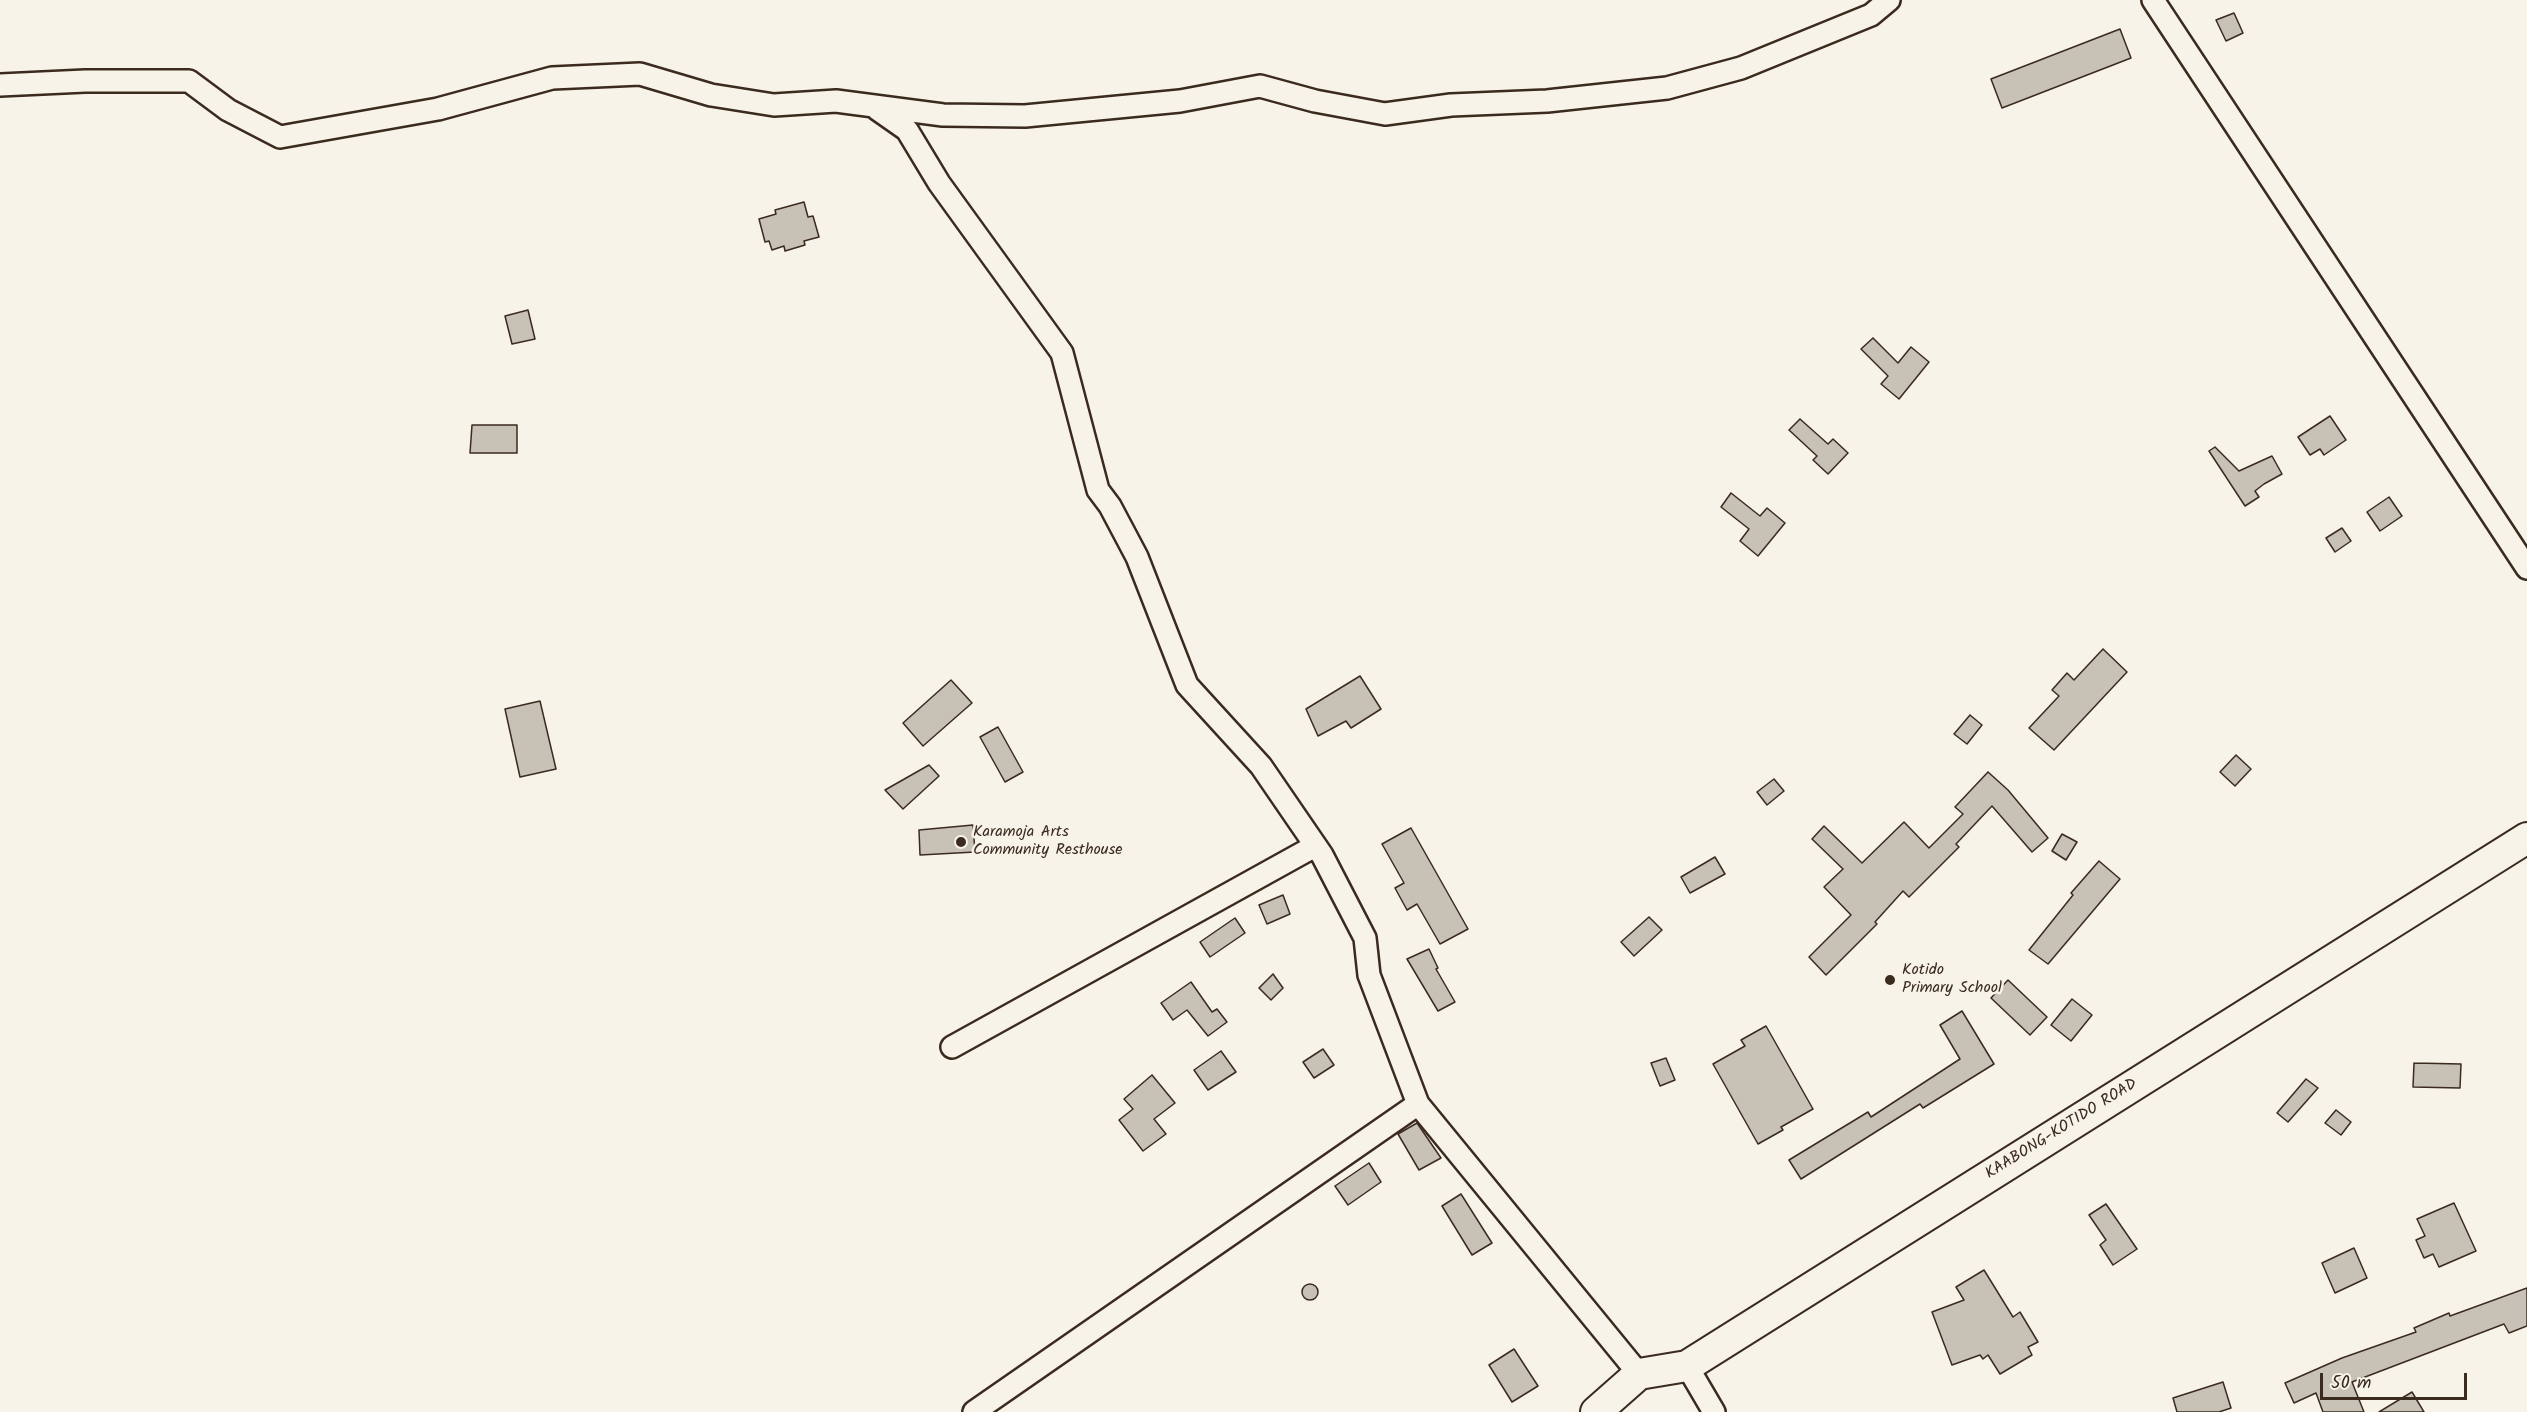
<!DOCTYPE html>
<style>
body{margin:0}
#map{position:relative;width:2527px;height:1412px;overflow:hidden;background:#f7f3e8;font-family:Kalam,sans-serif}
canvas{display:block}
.scale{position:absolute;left:2320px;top:1373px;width:147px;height:27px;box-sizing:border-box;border:3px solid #3b2a1e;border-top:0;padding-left:8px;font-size:18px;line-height:21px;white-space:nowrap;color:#3b2a1e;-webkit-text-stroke:4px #f7f3e8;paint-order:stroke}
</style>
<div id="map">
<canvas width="2527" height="1412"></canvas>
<div class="scale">50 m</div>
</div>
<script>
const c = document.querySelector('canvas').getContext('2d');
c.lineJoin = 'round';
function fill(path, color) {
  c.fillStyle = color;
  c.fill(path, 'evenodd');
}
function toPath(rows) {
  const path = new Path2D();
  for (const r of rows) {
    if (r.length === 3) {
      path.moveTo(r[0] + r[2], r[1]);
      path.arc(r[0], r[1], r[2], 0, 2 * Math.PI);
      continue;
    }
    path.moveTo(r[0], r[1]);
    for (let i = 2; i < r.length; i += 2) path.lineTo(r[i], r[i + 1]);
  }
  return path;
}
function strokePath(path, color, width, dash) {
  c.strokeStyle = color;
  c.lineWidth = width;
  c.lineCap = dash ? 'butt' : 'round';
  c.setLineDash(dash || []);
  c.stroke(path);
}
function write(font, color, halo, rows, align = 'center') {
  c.font = font + ' Kalam,sans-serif';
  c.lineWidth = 5;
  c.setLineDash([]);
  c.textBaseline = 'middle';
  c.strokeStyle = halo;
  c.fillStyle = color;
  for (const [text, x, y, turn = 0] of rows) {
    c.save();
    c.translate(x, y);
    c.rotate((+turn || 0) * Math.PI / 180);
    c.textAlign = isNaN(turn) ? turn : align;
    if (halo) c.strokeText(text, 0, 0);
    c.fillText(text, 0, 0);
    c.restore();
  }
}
const building = toPath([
 [2234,13,2243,33,2226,41,2216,20,2234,13],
 [2120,29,2131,58,2002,108,1991,79,2120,29],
 [804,202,808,217,813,216,819,237,804,241,805,245,785,251,784,246,772,250,769,241,765,242,759,219,776,214,775,210,804,202],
 [528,310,535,339,512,344,505,316,528,310],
 [1873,338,1898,363,1911,347,1929,362,1899,399,1881,384,1888,376,1861,349,1873,338],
 [2330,416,2346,440,2324,455,2320,449,2310,455,2298,437,2330,416],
 [1800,419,1828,444,1833,439,1848,453,1828,474,1813,460,1817,456,1789,430,1800,419],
 [472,425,517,425,517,453,470,453,472,425],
 [2215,447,2239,471,2272,456,2282,474,2264,484,2255,491,2259,497,2245,506,2209,451,2215,447],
 [1731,493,1760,516,1767,508,1785,523,1758,556,1740,541,1749,529,1721,507,1731,493],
 [2389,497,2402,516,2380,531,2367,512,2389,497],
 [2342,528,2351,541,2335,552,2326,538,2342,528],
 [2103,649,2127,672,2054,750,2029,728,2059,696,2052,690,2067,673,2074,680,2103,649],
 [1360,676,1381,709,1351,728,1346,721,1318,736,1306,709,1360,676],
 [951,680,972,703,923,746,903,723,951,680],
 [540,701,556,769,520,777,505,709,540,701],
 [1970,715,1982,725,1967,744,1954,734,1970,715],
 [998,727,1023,772,1005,782,980,737,998,727],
 [2236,755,2251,769,2235,786,2220,772,2236,755],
 [929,765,939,776,903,809,885,790,929,765],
 [1988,772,2008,790,2048,838,2032,852,1992,806,1956,844,1959,847,1909,897,1903,891,1875,922,1877,924,1826,975,1809,957,1851,915,1824,887,1843,869,1812,839,1824,826,1862,863,1904,822,1929,848,1963,814,1955,807,1988,772],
 [1774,779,1784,791,1767,805,1757,792,1774,779],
 [973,825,975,852,920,855,919,830,973,825],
 [1411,828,1468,929,1440,944,1417,904,1407,910,1395,888,1404,883,1382,844,1411,828],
 [2062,834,2077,842,2066,860,2052,851,2062,834],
 [1715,857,1725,874,1690,893,1681,877,1715,857],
 [2099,861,2120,879,2048,964,2029,950,2073,895,2071,893,2099,861],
 [1283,895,1290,914,1267,924,1259,905,1283,895],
 [1649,917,1662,930,1634,956,1621,942,1649,917],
 [1235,918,1245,933,1210,957,1200,942,1235,918],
 [1429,949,1438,968,1436,969,1455,1002,1438,1011,1407,959,1429,949],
 [1273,974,1283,988,1271,1000,1259,988,1273,974],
 [2008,980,2047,1017,2030,1035,1991,998,2008,980],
 [1191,982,1212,1012,1217,1009,1227,1022,1208,1036,1187,1010,1173,1020,1161,1003,1191,982],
 [2072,999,2092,1015,2071,1041,2051,1025,2072,999],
 [1962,1011,1994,1064,1923,1108,1920,1104,1801,1179,1789,1160,1868,1112,1871,1117,1960,1059,1940,1025,1962,1011],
 [1766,1026,1813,1109,1781,1127,1783,1130,1758,1144,1713,1064,1745,1046,1741,1040,1766,1026],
 [1323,1049,1334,1065,1314,1078,1303,1062,1323,1049],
 [1221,1051,1236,1072,1208,1090,1194,1070,1221,1051],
 [1666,1058,1675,1080,1660,1086,1651,1063,1666,1058],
 [2414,1063,2461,1064,2460,1088,2413,1087,2414,1063],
 [1152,1075,1175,1103,1154,1119,1166,1134,1143,1151,1119,1120,1133,1109,1124,1099,1152,1075],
 [2306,1079,2318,1088,2288,1122,2277,1113,2306,1079],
 [2336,1110,2351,1122,2341,1135,2325,1123,2336,1110],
 [1417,1123,1441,1158,1419,1170,1398,1134,1417,1123],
 [1369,1163,1381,1182,1348,1205,1335,1186,1369,1163],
 [1461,1194,1492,1243,1472,1255,1442,1206,1461,1194],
 [2454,1203,2476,1251,2439,1267,2433,1254,2424,1258,2416,1240,2425,1236,2417,1219,2454,1203],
 [2106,1204,2137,1249,2113,1265,2100,1245,2106,1240,2089,1215,2106,1204],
 [2354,1248,2367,1278,2335,1293,2322,1263,2354,1248],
 [1984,1270,2013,1317,2020,1312,2038,1342,2028,1347,2032,1355,2000,1374,1988,1355,1983,1359,1980,1355,1952,1365,1932,1312,1964,1300,1956,1287,1984,1270],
 [1310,1292,8],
 [2527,1288,2527,1326,2509,1333,2504,1324,2352,1382,2364,1412,2323,1412,2316,1393,2294,1403,2285,1383,2342,1358,2416,1332,2414,1328,2449,1313,2450,1316,2527,1288],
 [1514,1349,1538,1386,1512,1402,1489,1365,1514,1349],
 [2223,1382,2231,1408,2219,1412,2177,1412,2173,1398,2223,1382],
 [2412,1392,2424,1412,2379,1412,2412,1392]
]);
fill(building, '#c8c1b6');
strokePath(building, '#3b2a1e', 1.5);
const minor = toPath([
 [2153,0,2527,568],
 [0,85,85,81,189,81,228,110,280,137,438,109,552,78,640,74,711,95,774,105,836,101,943,115,1025,116,1180,101,1260,86,1315,101,1385,114,1451,105,1547,101,1667,88,1741,68,1871,15,1889,0],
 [877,109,907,130,939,183,1062,353,1098,490,1110,506,1137,557,1187,685,1261,766,1322,855,1365,938,1369,975,1418,1104],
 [952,1047,1315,846],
 [1687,1366,1714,1412],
 [974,1412,1418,1104,1639,1374]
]);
const secondary = toPath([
 [1596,1412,1639,1374,1687,1366,2527,838]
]);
strokePath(minor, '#3b2a1e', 26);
strokePath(secondary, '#3b2a1e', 34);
strokePath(minor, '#f7f3e8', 21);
strokePath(secondary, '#f7f3e8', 30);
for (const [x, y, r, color] of [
 [961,842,6,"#3b2a1e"],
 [1890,980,6,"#3b2a1e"]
]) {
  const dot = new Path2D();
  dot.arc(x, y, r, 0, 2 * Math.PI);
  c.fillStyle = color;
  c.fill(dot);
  strokePath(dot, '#f7f3e8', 2);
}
write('16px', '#3b2a1e', '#f7f3e8', [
 ["Karamoja Arts",973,833],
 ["Community Resthouse",973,851],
 ["Kotido",1902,971],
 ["Primary School",1902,989]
], 'left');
write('16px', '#3b2a1e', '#f7f3e8', [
 ["KAABONG-KOTIDO ROAD",2062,1130,-32]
]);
</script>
